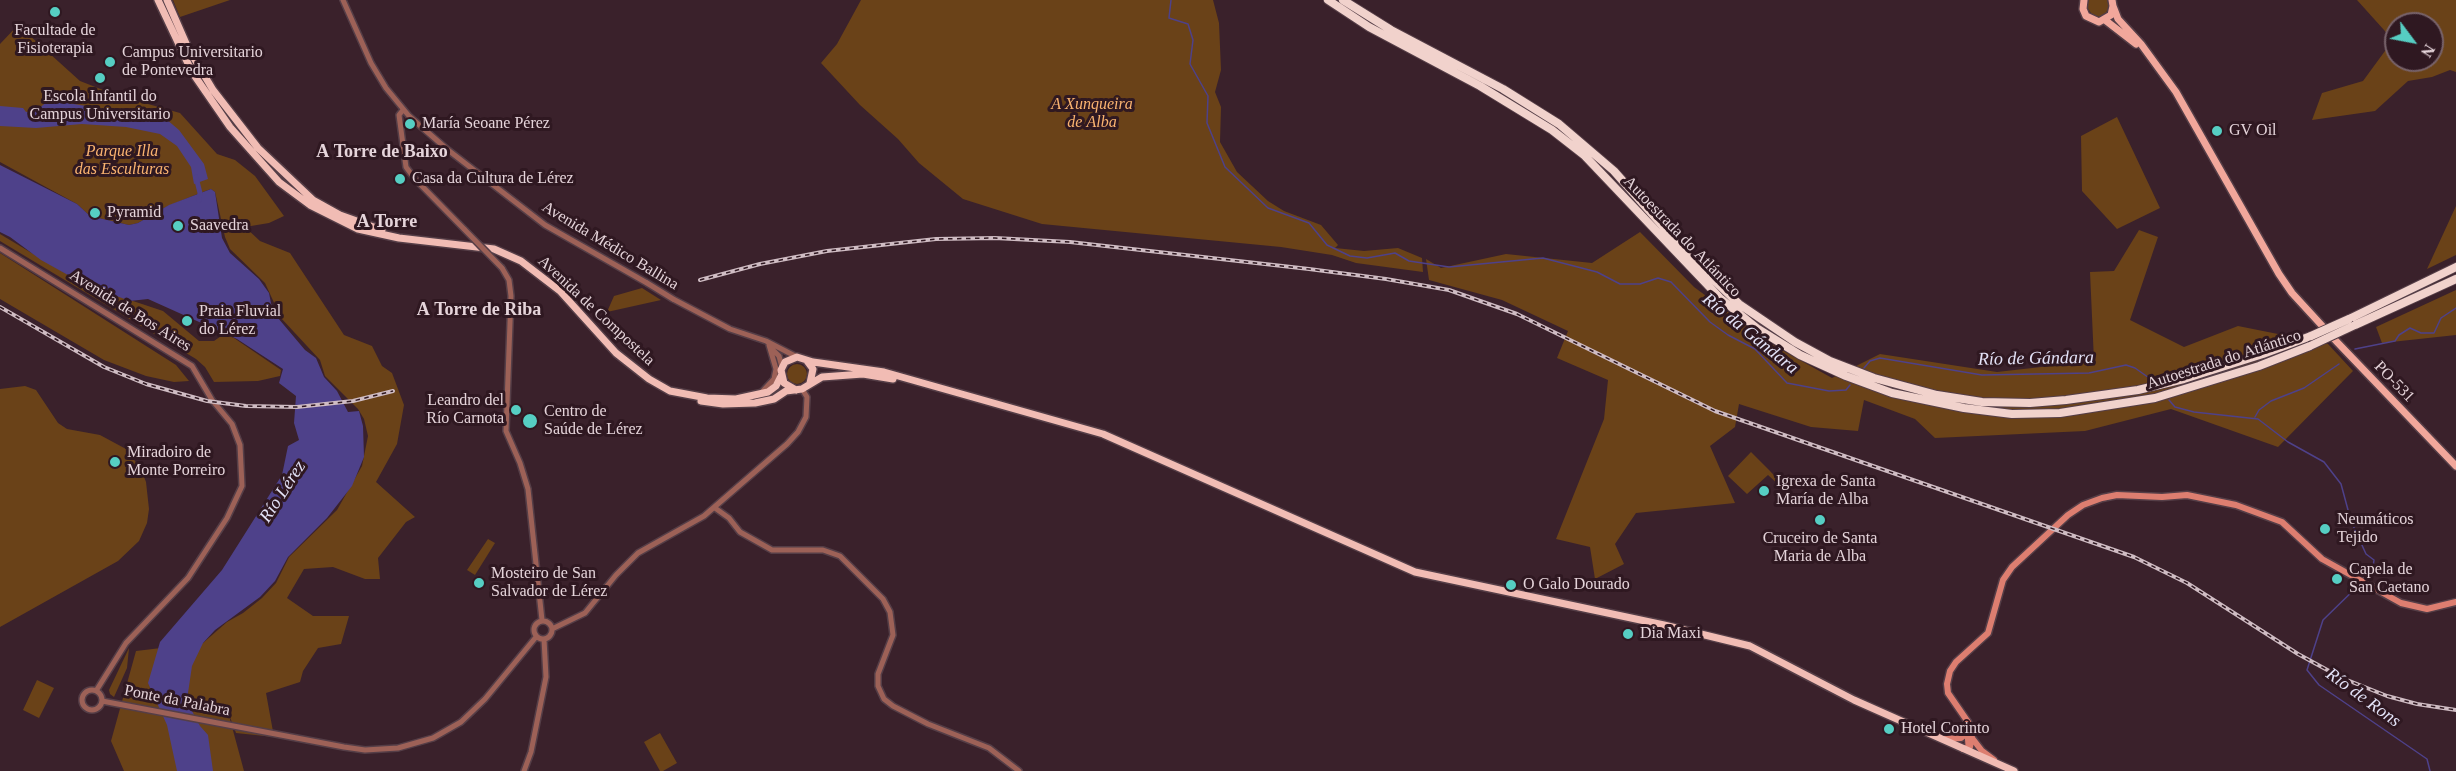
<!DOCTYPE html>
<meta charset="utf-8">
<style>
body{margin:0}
#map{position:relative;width:2456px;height:771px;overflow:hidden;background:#3a212b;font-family:Georgia,serif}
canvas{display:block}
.north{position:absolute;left:2384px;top:12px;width:60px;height:60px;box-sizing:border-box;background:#2f1821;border:2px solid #78636b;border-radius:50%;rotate:122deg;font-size:16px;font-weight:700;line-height:24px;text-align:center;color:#e5d4da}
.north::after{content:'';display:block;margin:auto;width:21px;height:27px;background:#56cec3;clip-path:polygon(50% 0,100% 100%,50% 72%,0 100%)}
</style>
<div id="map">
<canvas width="2456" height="771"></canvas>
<div class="north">N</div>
</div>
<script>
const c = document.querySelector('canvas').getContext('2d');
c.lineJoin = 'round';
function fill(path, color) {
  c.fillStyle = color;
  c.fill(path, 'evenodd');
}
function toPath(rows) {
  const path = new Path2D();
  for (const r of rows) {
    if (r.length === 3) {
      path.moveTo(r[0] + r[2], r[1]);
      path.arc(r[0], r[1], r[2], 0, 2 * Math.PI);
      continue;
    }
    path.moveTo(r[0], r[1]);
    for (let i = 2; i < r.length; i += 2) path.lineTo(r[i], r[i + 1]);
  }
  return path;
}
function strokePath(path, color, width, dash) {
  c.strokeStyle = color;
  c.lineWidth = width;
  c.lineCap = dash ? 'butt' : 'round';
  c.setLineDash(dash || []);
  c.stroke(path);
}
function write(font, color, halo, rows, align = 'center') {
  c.font = font + ' Georgia,serif';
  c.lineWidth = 6;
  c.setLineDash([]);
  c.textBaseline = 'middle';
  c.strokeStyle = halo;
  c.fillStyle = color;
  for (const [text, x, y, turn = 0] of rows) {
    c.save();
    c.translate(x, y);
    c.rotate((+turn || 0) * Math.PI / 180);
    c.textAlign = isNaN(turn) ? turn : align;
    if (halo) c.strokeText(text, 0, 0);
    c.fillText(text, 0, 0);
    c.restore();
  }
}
fill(toPath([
 [173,0,230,0,180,17],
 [861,0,1213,0,1219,23,1221,70,1215,92,1221,107,1220,142,1237,172,1268,201,1284,211,1321,225,1338,245,1335,248,1364,251,1398,248,1422,258,1423,272,1356,263,1332,255,1281,247,1042,224,963,199,919,163,898,139,860,105,821,63,837,44],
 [2089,0,2107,0,2109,6,2106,13,2100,17,2093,16,2087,7],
 [2357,0,2456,0,2456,72,2450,70,2432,77,2408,81,2375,111,2312,120,2322,93,2363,81,2393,40],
 [2396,24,2432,24,2432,60,2396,60],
 [18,25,80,81,116,95,180,113,217,154,235,160,255,176,284,216,269,223,245,227,260,241,290,253,344,335,372,346,382,366,392,373,404,405,397,444,376,482,415,517,406,522,378,558,380,579,365,579,333,567,304,569,287,598,313,616,349,616,341,644,318,648,303,671,300,682,266,693,274,737,236,733,228,712,244,771,124,771,111,741,136,651,203,643,227,622,243,613,262,598,276,583,289,557,337,510,362,466,368,436,364,419,358,409,325,376,320,360,281,318,265,283,230,249,225,237,215,192,211,189,200,193,166,207,138,223,129,225,90,216,77,204,0,162,0,44],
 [2117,117,2160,208,2117,229,2082,191,2081,136],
 [2456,206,2456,255,2427,269],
 [2139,230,2158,237,2130,320,2184,347,2238,326,2328,344,2353,371,2278,447,2171,409,2085,431,1935,438,1915,419,1864,400,1858,431,1811,427,1739,404,1735,427,1710,446,1735,503,1636,513,1615,544,1624,564,1595,579,1590,547,1556,539,1604,419,1608,380,1557,358,1568,331,1502,300,1429,280,1426,259,1441,268,1506,254,1592,263,1640,232,1694,287,1771,344,1832,378,1880,354,1997,372,2094,361,2090,272,2114,271],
 [0,234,85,285,163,311,199,341,214,341,224,334,234,338,281,370,280,376,258,381,214,382,205,367,196,359,0,241],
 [0,253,176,365,189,381,174,382,146,376,104,360,0,299],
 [642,288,661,300,607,312,614,296],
 [2456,290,2456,335,2382,343,2376,327],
 [797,374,10],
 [25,386,36,390,58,423,67,429,100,435,126,449,141,469,146,482,149,509,147,523,139,541,118,561,0,627,0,389],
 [1751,452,1770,471,1783,485,1781,487,1768,475,1747,494,1728,476],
 [488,539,495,543,475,575,467,570],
 [129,648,127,668,114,697,110,694,109,690],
 [37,680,54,688,39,718,23,710],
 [660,733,677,763,663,771,660,771,644,742]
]), '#6a4218');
fill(toPath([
 [49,100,166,119,179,130,204,164,208,179,194,184,191,167,177,146,160,134,126,127,82,124,36,128,0,126,0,106,23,108,26,112,37,110],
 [0,165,77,204,90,216,129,225,138,223,169,205,211,189,215,192,222,238,230,253,259,279,269,293,272,308,278,318,305,350,316,358,324,377,337,391,348,412,359,411,363,426,364,457,352,486,327,518,288,557,275,581,260,597,215,630,203,643,192,666,188,693,191,709,200,726,208,735,213,771,177,771,167,725,148,683,160,642,222,570,282,475,288,446,299,440,294,423,296,396,279,383,283,369,237,339,148,299,130,301,84,284,41,260,10,237,0,232]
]), '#4e418a');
strokePath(toPath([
 [1171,0,1169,18,1188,24,1193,40,1190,64,1208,96,1207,123,1225,167,1268,208,1309,223,1327,245,1350,256,1367,258,1395,253,1409,261,1449,267,1543,258,1597,272,1620,284,1640,284,1658,278,1671,282,1710,322,1728,335,1755,349,1787,383,1829,391,1846,390,1850,385],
 [2355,349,2395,341,2399,335,2410,328,2421,333,2434,333,2441,318,2456,308],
 [1864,368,1870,361,1880,358,1982,375,2089,373,2126,365,2135,368,2152,380],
 [2169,400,2175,407,2194,412,2258,419,2288,442,2324,462,2341,484,2351,521,2366,554,2374,560,2372,574,2365,579],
 [2255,417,2259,410,2271,401,2304,388,2339,364],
 [2362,582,2323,620,2307,670,2319,685,2427,759,2430,771]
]), '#4e418a', 1.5);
strokePath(toPath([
 [196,177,200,193,199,200]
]), '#4e418a', 5);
const tertiary = toPath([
 [343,0,371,63,386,88,409,116,448,150,545,225,647,283],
 [403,110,399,115,406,167,415,179,465,230],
 [0,248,192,366,212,400,232,424,240,445,242,486,227,518,188,578,126,643,96,691],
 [502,268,509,280,511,296,506,431,520,463,528,489,542,620],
 [673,299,730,329,766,341,797,357],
 [771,348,779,356,782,367],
 [762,392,774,379,776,369,769,345],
 [715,508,729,518,740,532,772,550,823,550,840,556,883,599,890,612,893,635,878,674,878,686,884,699,893,706,928,724,989,748,1019,771],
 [543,630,9],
 [552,629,585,613,616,575,638,553,704,516,787,444,798,432,806,417,807,397,802,389],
 [92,700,10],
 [102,701,344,747,365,750,398,748,433,738,461,722,485,699,536,637],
 [524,771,531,752,546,677,544,639]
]);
const secondary = toPath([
 [1967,728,1969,751],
 [1972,738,1982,751,1994,760],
 [1945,739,1961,738,1967,733],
 [1963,749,1970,747,1972,735,1968,722,1948,693,1947,684,1950,671,1956,662,1988,633,2003,580,2012,567,2068,515,2083,505,2102,498,2117,495,2162,497,2187,495,2236,505,2282,522,2322,559,2401,603,2427,609,2456,602]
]);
const primary = toPath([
 [2084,0,2083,9,2086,16,2099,22,2111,15,2113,6,2112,0],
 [2113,6,2118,19,2141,44,2176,92,2279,274,2292,293,2337,342,2456,466],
 [2105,20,2136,44]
]);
const trunk = toPath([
 [158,0,192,72,230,127,279,182,310,205,358,229,399,238,494,249,521,261,560,291,616,353,649,379,670,391,707,398,736,399,768,392,776,386,781,376],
 [167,0,188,48,213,90,258,148,313,200,340,215,382,230],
 [807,361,813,369,810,383],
 [796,390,784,383,781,370,785,362,797,357,813,362,884,372,1103,434,1415,572,1664,625,1750,646,1854,700,2014,771],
 [701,401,723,404,755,403,774,399,786,391,802,389,822,377,863,374,893,379]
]);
const motorway = toPath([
 [1328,0,1369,27,1480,86,1552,130,1584,155,1720,298,1758,329,1800,355,1846,376,1892,393,1964,408,2012,414,2060,413,2155,398,2259,366,2310,346],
 [1343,0,1391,30,1503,89,1559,124,1614,171,1691,258,1739,304,1795,342,1830,361,1874,378,1937,395,1982,402,2030,403,2066,400,2138,390,2184,379,2263,354,2311,336],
 [2349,319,2456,267],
 [2355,325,2456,279]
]);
strokePath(tertiary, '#553e47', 8);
strokePath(secondary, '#553e47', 9);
strokePath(primary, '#553e47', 10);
strokePath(trunk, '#553e47', 10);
strokePath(motorway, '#553e47', 10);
strokePath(tertiary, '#9d6157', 5);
strokePath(secondary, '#dd7e70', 6);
strokePath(primary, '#f1a79b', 7);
strokePath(trunk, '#f1bcb4', 7);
strokePath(motorway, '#f1d2cc', 8);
const rail = toPath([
 [700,280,760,264,827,251,936,239,995,238,1070,242,1309,269,1386,279,1449,290,1517,314,1715,411,2134,557,2187,583,2298,654,2342,678,2387,696,2417,704,2456,710],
 [0,307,104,367,146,384,207,401,246,406,297,407,353,401,393,391]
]);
strokePath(rail, '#cfbcc3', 4);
strokePath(rail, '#2f1821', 1.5, [4.5]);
const tertiaryBridge = toPath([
 [465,230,502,268],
 [647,283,673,299]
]);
const motorwayBridge = toPath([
 [2311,336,2349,319],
 [2310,346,2355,325]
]);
strokePath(tertiaryBridge, '#553e47', 8, []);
strokePath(motorwayBridge, '#553e47', 10, []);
strokePath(tertiaryBridge, '#9d6157', 5);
strokePath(motorwayBridge, '#f1d2cc', 8);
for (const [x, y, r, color] of [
 [55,12,6,"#56cec3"],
 [110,62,6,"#56cec3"],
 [100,78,6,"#56cec3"],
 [410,124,6,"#56cec3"],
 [2217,131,6,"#56cec3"],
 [400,179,6,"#56cec3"],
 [95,213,6,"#56cec3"],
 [178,226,6,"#56cec3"],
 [187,321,6,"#56cec3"],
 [516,410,6,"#56cec3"],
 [530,421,8,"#56cec3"],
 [115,462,6,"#56cec3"],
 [1764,491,6,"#56cec3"],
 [1820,520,6,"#56cec3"],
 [2325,529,6,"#56cec3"],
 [2337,579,6,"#56cec3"],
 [479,583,6,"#56cec3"],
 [1511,585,6,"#56cec3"],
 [1628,634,6,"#56cec3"],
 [1889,729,6,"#56cec3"]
]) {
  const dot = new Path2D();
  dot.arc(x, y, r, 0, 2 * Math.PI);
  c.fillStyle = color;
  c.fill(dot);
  strokePath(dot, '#2f1821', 2);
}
write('16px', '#e5d4da', '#2f1821', [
 ["Facultade de",55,31,"center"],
 ["Fisioterapia",55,49,"center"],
 ["Campus Universitario",122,53],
 ["de Pontevedra",122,71],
 ["Escola Infantil do",100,97,"center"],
 ["Campus Universitario",100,115,"center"],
 ["María Seoane Pérez",422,124],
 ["GV Oil",2229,131],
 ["Casa da Cultura de Lérez",412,179],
 ["Pyramid",107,213],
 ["Saavedra",190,226],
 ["Praia Fluvial",199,312],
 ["do Lérez",199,330],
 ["Leandro del",504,401,"right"],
 ["Río Carnota",504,419,"right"],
 ["Centro de",544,412],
 ["Saúde de Lérez",544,430],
 ["Miradoiro de",127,453],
 ["Monte Porreiro",127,471],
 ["Igrexa de Santa",1776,482],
 ["María de Alba",1776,500],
 ["Neumáticos",2337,520],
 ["Tejido",2337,538],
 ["Cruceiro de Santa",1820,539,"center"],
 ["Maria de Alba",1820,557,"center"],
 ["Capela de",2349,570],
 ["San Caetano",2349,588],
 ["Mosteiro de San",491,574],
 ["Salvador de Lérez",491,592],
 ["O Galo Dourado",1523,585],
 ["Dia Maxi",1640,634],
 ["Hotel Corinto",1901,729]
], 'left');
write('italic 16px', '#fab370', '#2f1821', [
 ["A Xunqueira",1092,105],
 ["de Alba",1092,123],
 ["Parque Illa",122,152],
 ["das Esculturas",122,170]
]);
write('16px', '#e5d4da', '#2f1821', [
 ["Autoestrada do Atlántico",1682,237,46],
 ["Avenida Médico Ballina",610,246,31],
 ["Avenida de Bos Aires",130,311,32],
 ["Avenida de Compostela",596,311,43],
 ["Autoestrada do Atlántico",2224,360,-18],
 ["PO-531",2394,382,46],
 ["Ponte da Palabra",177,701,11]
]);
write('bold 18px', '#e5d4da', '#2f1821', [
 ["A Torre de Baixo",382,152],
 ["A Torre",387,222],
 ["A Torre de Riba",479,310]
]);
write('italic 18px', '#e3e2f7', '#2f1821', [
 ["Río da Gándara",1750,334,39],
 ["Río de Gándara",2036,359,-1],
 ["Río Lérez",283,492,-57],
 ["Río de Rons",2363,698,36]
]);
</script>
